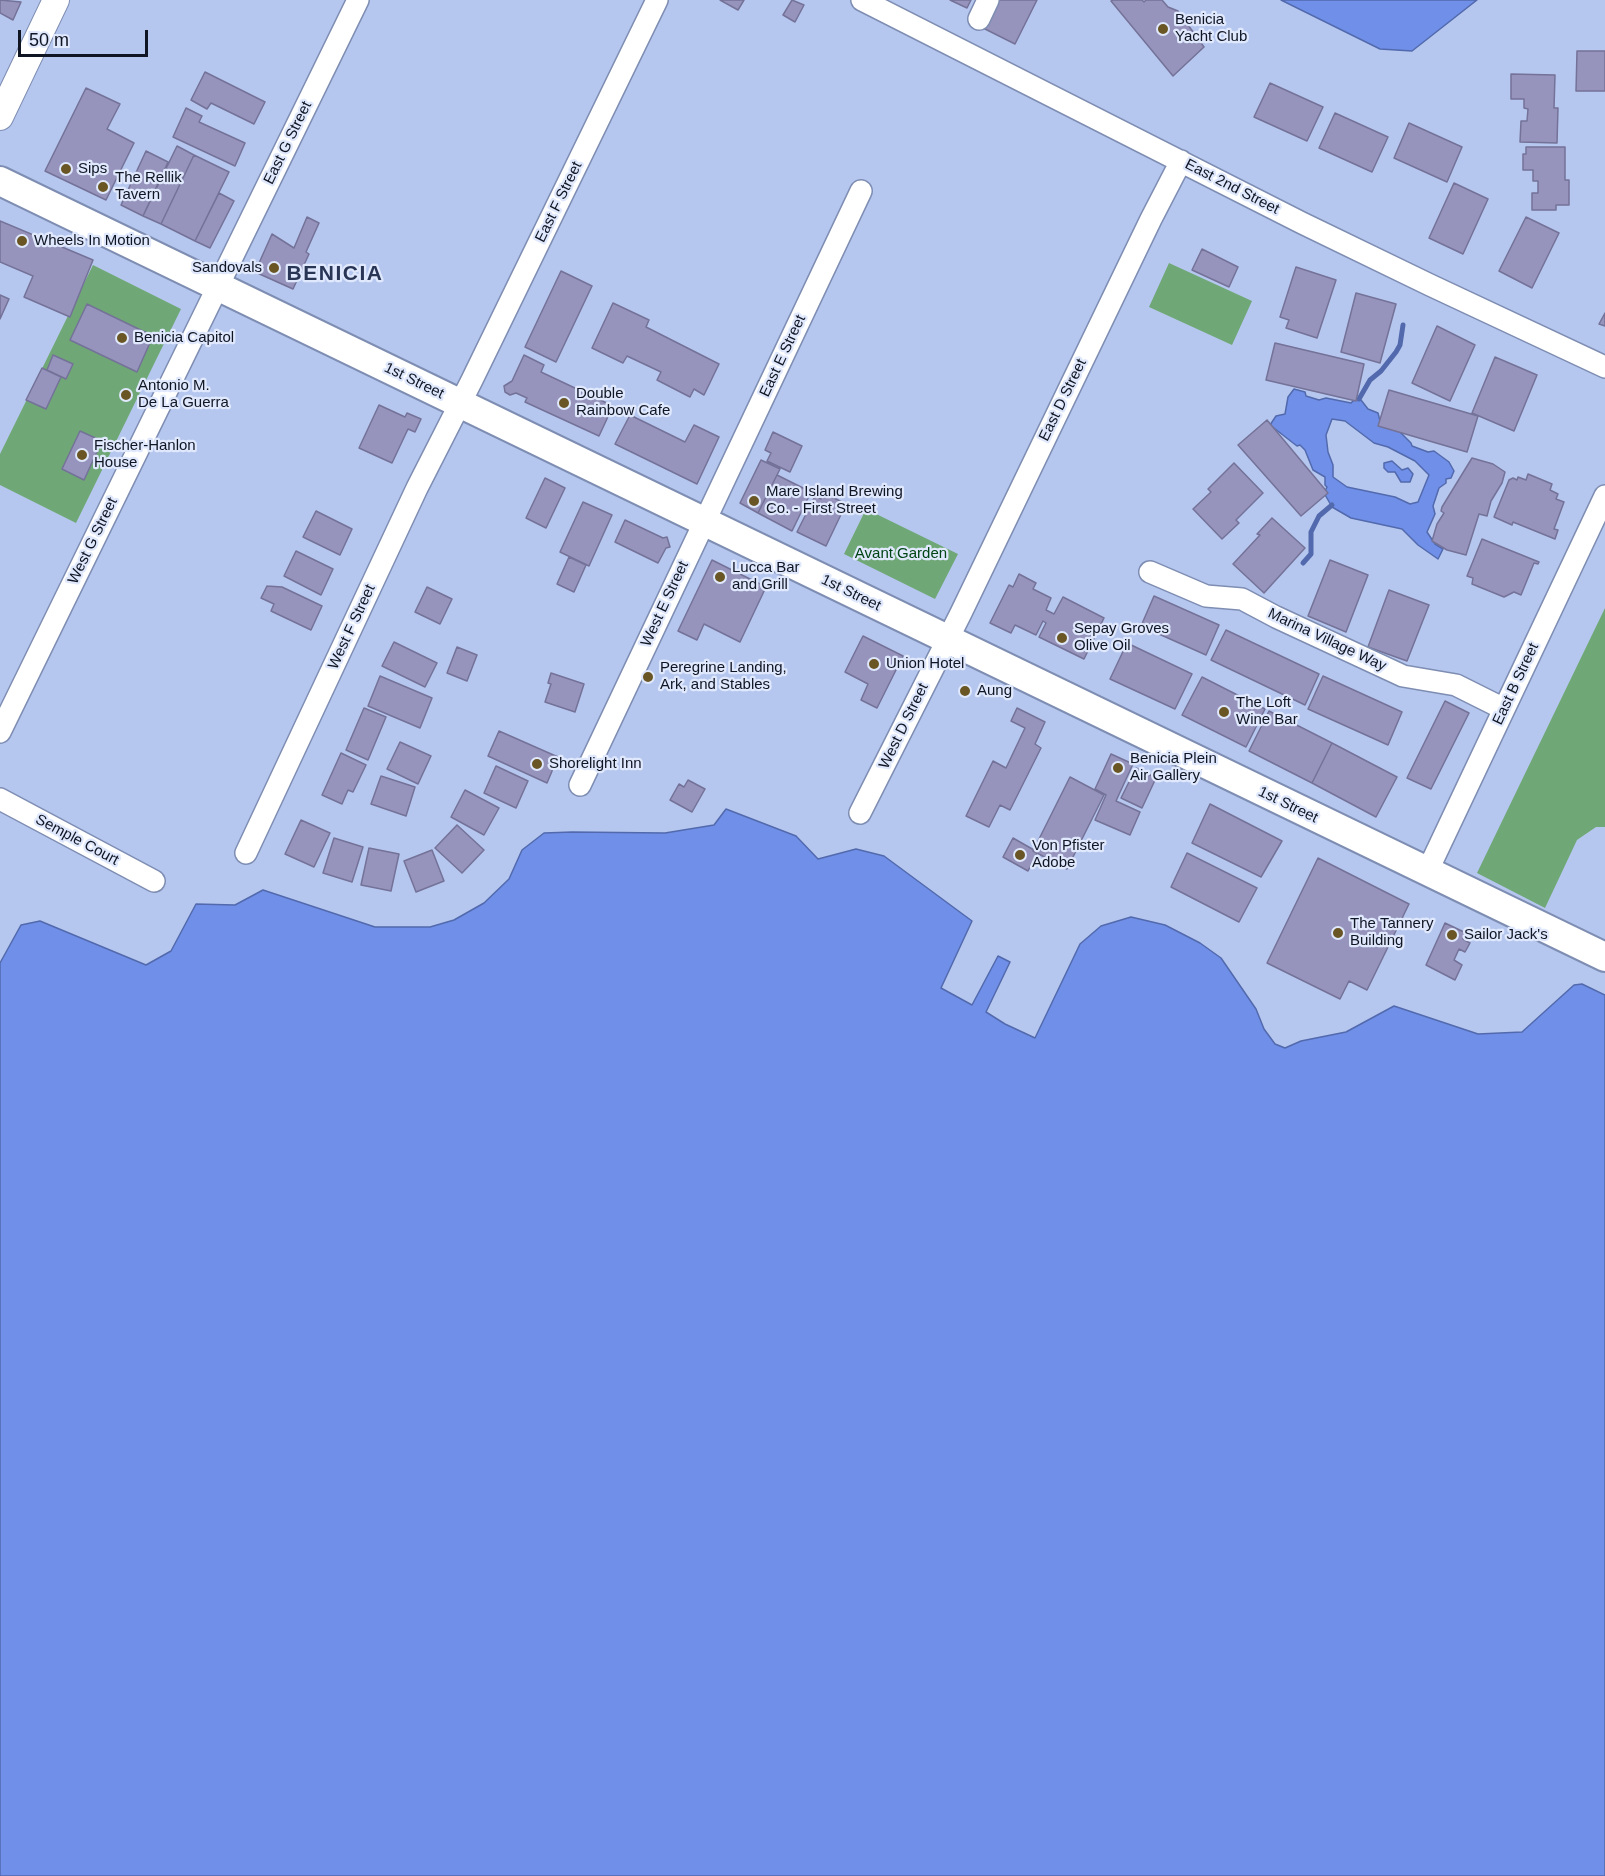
<!DOCTYPE html>
<style>
body{margin:0}
#map{position:relative;width:1605px;height:1876px;overflow:hidden;background:#b6c7ef;font-family:Helvetica,sans-serif}
canvas{display:block}
.scale{position:absolute;left:18px;top:30px;width:130px;height:27px;box-sizing:border-box;border:3px solid #0f1523;border-top:0;padding-left:8px;font-size:18px;line-height:21px;white-space:nowrap;color:#0f1523;-webkit-text-stroke:4px #dfe8fc;paint-order:stroke}
</style>
<div id="map">
<canvas width="1605" height="1876"></canvas>
<div class="scale">50 m</div>
</div>
<script>
const c = document.querySelector('canvas').getContext('2d');
c.lineJoin = 'round';
function fill(path, color) {
  c.fillStyle = color;
  c.fill(path, 'evenodd');
}
function toPath(rows) {
  const path = new Path2D();
  for (const r of rows) {
    path.moveTo(r[0], r[1]);
    for (let i = 2; i < r.length; i += 2) path.lineTo(r[i], r[i + 1]);
  }
  return path;
}
function strokePath(path, color, width, dash) {
  c.strokeStyle = color;
  c.lineWidth = width;
  c.lineCap = dash ? 'butt' : 'round';
  c.setLineDash(dash || []);
  c.stroke(path);
}
function write(font, color, halo, rows, align = 'center') {
  c.font = font + ' Helvetica,sans-serif';
  c.lineWidth = 4.5;
  c.setLineDash([]);
  c.textBaseline = 'middle';
  c.strokeStyle = halo;
  c.fillStyle = color;
  for (const [text, x, y, turn = 0] of rows) {
    c.save();
    c.translate(x, y);
    c.rotate((+turn || 0) * Math.PI / 180);
    c.textAlign = isNaN(turn) ? turn : align;
    if (halo) c.strokeText(text, 0, 0);
    c.fillText(text, 0, 0);
    c.restore();
  }
}
fill(toPath([
 [1169,263,1252,301,1232,345,1149,307],
 [93,265,181,309,76,523,0,485,0,454],
 [866,509,958,554,935,599,844,554],
 [1605,608,1605,827,1596,827,1577,840,1545,908,1477,873]
]), '#6fa876');
const water = toPath([
 [1281,0,1477,0,1412,51,1380,49,1281,0],
 [1294,389,1305,392,1306,396,1319,400,1326,398,1351,403,1356,398,1361,400,1368,409,1378,413,1380,421,1393,425,1411,443,1412,446,1428,452,1434,451,1449,462,1454,471,1451,478,1446,479,1446,483,1439,488,1433,506,1435,514,1427,532,1435,544,1443,549,1438,559,1418,545,1402,529,1351,518,1332,507,1324,493,1327,487,1325,485,1325,477,1313,470,1305,450,1300,445,1297,446,1270,425,1276,416,1285,414,1288,397,1294,389],
 [1332,419,1345,421,1374,443,1388,447,1415,461,1429,475,1418,502,1410,504,1395,497,1347,487,1333,477,1333,465,1328,452,1326,435,1332,419],
 [1392,461,1402,470,1408,468,1413,474,1410,482,1401,482,1395,472,1388,472,1384,468,1384,463,1392,461],
 [726,809,796,836,818,859,856,849,884,856,972,921,941,988,972,1005,998,956,1010,962,986,1012,1005,1024,1035,1038,1080,944,1101,926,1131,917,1165,925,1200,943,1221,958,1256,1009,1264,1029,1275,1044,1285,1048,1301,1041,1346,1032,1394,1006,1478,1034,1522,1032,1574,985,1582,984,1605,995,1605,1876,0,1876,0,963,21,925,40,921,146,965,171,951,196,904,235,905,263,890,375,927,430,927,454,920,484,903,509,879,522,850,544,833,572,832,665,833,714,825,726,809]
]);
fill(water, '#6f8fe8');
strokePath(water, '#526aad', 1.5);
strokePath(toPath([
 [1359,399,1370,380,1381,371,1396,352,1400,345,1403,325],
 [1303,563,1311,554,1311,532,1319,516,1332,505]
]), '#526aad', 5);
const building = toPath([
 [0,0,21,2,13,20,0,13,0,0],
 [720,0,744,0,738,10,720,0],
 [792,0,804,5,795,22,783,15,792,0],
 [950,0,971,0,967,8,950,0],
 [999,0,1037,0,1015,44,985,29,999,0],
 [1113,0,1142,0,1144,2,1146,0,1162,0,1168,7,1178,11,1204,47,1173,76,1111,1,1113,0],
 [1577,51,1605,51,1605,91,1576,91,1577,51],
 [205,72,265,102,254,124,211,103,207,109,191,100,205,72],
 [1511,74,1555,75,1554,108,1558,108,1557,143,1520,142,1521,121,1527,121,1528,109,1524,108,1524,99,1511,99,1511,74],
 [1270,83,1323,107,1307,141,1254,117,1270,83],
 [86,88,120,104,107,129,134,143,106,200,45,171,86,88],
 [186,108,202,116,199,122,245,143,235,166,173,137,186,108],
 [1335,113,1388,137,1372,172,1319,148,1335,113],
 [1409,123,1462,147,1447,182,1394,158,1409,123],
 [177,146,194,155,161,224,143,216,177,146],
 [1526,147,1565,147,1565,180,1569,180,1569,205,1556,205,1556,210,1532,210,1532,193,1538,193,1538,181,1533,181,1533,170,1523,170,1523,154,1526,154,1526,147],
 [146,151,168,162,143,216,121,205,146,151],
 [194,155,229,172,195,241,161,224,194,155],
 [1454,183,1488,199,1463,254,1429,238,1454,183],
 [219,193,234,201,210,248,195,241,219,193],
 [307,217,319,223,306,252,309,254,293,289,255,272,272,234,294,248,307,217],
 [1526,217,1559,233,1532,288,1499,271,1526,217],
 [0,221,93,260,70,317,24,297,33,276,0,262,0,221],
 [1202,249,1238,267,1229,287,1192,270,1202,249],
 [1296,267,1336,280,1317,338,1286,328,1289,320,1280,317,1296,267],
 [561,271,592,286,556,362,525,347,561,271],
 [1356,293,1396,304,1380,363,1341,352,1356,293],
 [0,295,9,299,0,319,0,295],
 [613,303,649,320,646,327,719,364,704,395,694,389,690,397,657,380,661,372,627,356,623,363,592,348,613,303],
 [87,304,153,336,137,372,70,340,87,304],
 [1605,313,1605,326,1599,324,1605,313],
 [1437,326,1475,345,1450,401,1412,383,1437,326],
 [1275,343,1364,364,1356,401,1266,380,1275,343],
 [53,355,73,364,66,379,47,370,53,355],
 [524,355,544,365,541,372,613,406,599,436,525,402,527,398,516,393,510,395,505,392,504,386,512,381,524,355],
 [1495,357,1537,375,1514,431,1472,413,1495,357],
 [42,368,61,377,46,409,26,400,42,368],
 [1389,390,1478,416,1467,452,1378,426,1389,390],
 [379,405,405,417,407,413,421,419,415,432,408,429,392,463,359,448,379,405],
 [630,415,685,442,694,425,719,437,697,484,615,444,630,415],
 [1267,420,1328,493,1301,516,1238,445,1267,420],
 [80,431,102,441,84,480,62,469,80,431],
 [773,432,802,446,790,472,767,461,771,453,765,450,773,432],
 [1472,458,1493,464,1505,472,1502,483,1491,501,1487,516,1479,514,1466,555,1447,550,1432,541,1437,524,1444,513,1441,511,1442,507,1472,458],
 [761,460,780,469,758,513,740,503,761,460],
 [1234,463,1263,493,1236,520,1239,523,1222,539,1193,509,1211,492,1208,489,1234,463],
 [1528,474,1552,484,1550,490,1558,494,1556,499,1564,502,1554,529,1558,530,1555,539,1513,522,1512,525,1494,517,1509,480,1513,478,1517,480,1518,477,1526,480,1528,474],
 [777,475,811,492,792,531,758,513,777,475],
 [545,478,565,488,546,528,526,518,545,478],
 [824,493,846,504,826,546,797,532,815,496,821,499,824,493],
 [583,502,612,515,589,566,560,552,583,502],
 [316,511,352,529,340,555,303,537,316,511],
 [1272,518,1305,548,1264,593,1233,564,1260,535,1257,534,1272,518],
 [625,520,663,538,667,537,670,547,666,548,658,563,615,542,625,520],
 [1482,539,1539,562,1538,564,1534,563,1521,595,1514,592,1504,597,1472,584,1473,578,1467,576,1482,539],
 [296,551,333,569,321,595,284,576,296,551],
 [569,557,586,565,574,592,557,584,569,557],
 [712,560,766,587,740,642,704,624,697,640,678,631,712,560],
 [1330,560,1368,575,1346,632,1308,616,1330,560],
 [1019,574,1036,583,1033,589,1051,598,1046,610,1054,614,1063,597,1104,618,1084,659,1039,637,1046,623,1043,621,1036,635,1015,625,1011,633,990,623,1009,585,1013,587,1019,574],
 [267,586,282,587,322,606,311,630,271,611,274,604,261,598,267,586],
 [427,587,452,599,440,624,415,612,427,587],
 [1389,590,1429,605,1407,661,1368,647,1389,590],
 [1154,596,1219,625,1206,655,1141,626,1154,596],
 [1226,630,1319,674,1305,705,1211,660,1226,630],
 [863,636,903,656,877,708,861,700,868,684,845,672,863,636],
 [394,642,437,663,425,687,382,666,394,642],
 [1127,643,1192,674,1175,709,1110,679,1127,643],
 [457,647,477,655,467,681,447,673,457,647],
 [551,673,584,684,575,712,545,702,551,684,548,683,551,673],
 [380,676,432,698,420,728,368,706,380,676],
 [1323,676,1402,712,1388,745,1308,709,1323,676],
 [1202,677,1265,709,1246,747,1182,715,1202,677],
 [1445,701,1469,713,1431,789,1407,778,1445,701],
 [364,708,386,717,368,760,346,750,364,708],
 [1017,708,1045,722,1035,744,1041,748,1010,810,1000,805,989,827,966,816,993,761,1006,768,1025,728,1011,721,1017,708],
 [1269,711,1332,743,1312,783,1249,751,1269,711],
 [499,731,558,757,547,783,488,756,499,731],
 [400,742,431,756,418,784,387,769,400,742],
 [1332,743,1397,777,1376,817,1312,783,1332,743],
 [341,753,366,765,353,792,348,790,342,804,322,795,341,753],
 [1111,754,1133,764,1116,801,1140,812,1130,835,1095,820,1106,795,1095,789,1111,754],
 [496,766,528,781,516,808,484,793,496,766],
 [1136,768,1156,778,1142,808,1121,798,1136,768],
 [381,776,415,787,406,816,371,804,381,776],
 [1070,777,1104,795,1067,869,1033,851,1070,777],
 [688,780,705,789,692,812,670,800,679,784,684,787,688,780],
 [465,790,499,808,484,835,451,817,465,790],
 [1210,804,1282,841,1261,877,1192,843,1210,804],
 [301,820,330,833,314,867,285,854,301,820],
 [457,825,484,850,462,873,435,848,457,825],
 [334,838,363,847,352,882,323,873,334,838],
 [1013,838,1034,850,1033,851,1037,853,1028,871,1003,857,1013,838],
 [369,848,399,854,391,891,361,885,369,848],
 [432,850,444,881,416,892,404,861,432,850],
 [1187,853,1257,888,1239,922,1171,887,1187,853],
 [1318,858,1409,904,1367,990,1349,981,1340,999,1267,963,1318,858],
 [1445,923,1466,933,1463,939,1470,943,1465,952,1459,949,1454,960,1462,965,1455,980,1426,965,1445,923]
]);
fill(building, '#9694bc');
strokePath(building, '#747298', 1.5);
const minor = toPath([
 [862,0,1302,223,1430,285,1605,367],
 [979,19,988,0],
 [1150,572,1206,596,1242,599,1276,617,1403,676,1456,685,1504,709],
 [0,732,358,0],
 [580,785,861,191],
 [0,799,154,881],
 [860,813,961,613,1151,219,1181,161],
 [246,853,417,488,472,380,657,0],
 [1427,872,1605,496]
]);
const tertiary = toPath([
 [0,117,56,0]
]);
const secondary = toPath([
 [0,181,1605,957]
]);
strokePath(minor, '#7e8db2', 24);
strokePath(tertiary, '#7e8db2', 28);
strokePath(secondary, '#7e8db2', 32);
strokePath(minor, '#fff', 21);
strokePath(tertiary, '#fff', 26);
strokePath(secondary, '#fff', 28);
for (const [x, y, r, color] of [
 [1163,29,6,"#6a5625"],
 [66,169,6,"#6a5625"],
 [103,187,6,"#6a5625"],
 [22,241,6,"#6a5625"],
 [274,268,6,"#6a5625"],
 [122,338,6,"#6a5625"],
 [126,395,6,"#6a5625"],
 [564,403,6,"#6a5625"],
 [82,455,6,"#6a5625"],
 [754,501,6,"#6a5625"],
 [720,577,6,"#6a5625"],
 [1062,638,6,"#6a5625"],
 [874,664,6,"#6a5625"],
 [648,677,6,"#6a5625"],
 [965,691,6,"#6a5625"],
 [1224,712,6,"#6a5625"],
 [537,764,6,"#6a5625"],
 [1118,768,6,"#6a5625"],
 [1020,855,6,"#6a5625"],
 [1338,933,6,"#6a5625"],
 [1452,935,6,"#6a5625"]
]) {
  const dot = new Path2D();
  dot.arc(x, y, r, 0, 2 * Math.PI);
  c.fillStyle = color;
  c.fill(dot);
  strokePath(dot, '#dfe8fc', 2);
}
write('15px', '#0f1523', '#dfe8fc', [
 ["Benicia",1175,20],
 ["Yacht Club",1175,37],
 ["Sips",78,169],
 ["The Rellik",115,178],
 ["Tavern",115,195],
 ["Wheels In Motion",34,241],
 ["Sandovals",262,268,"right"],
 ["Benicia Capitol",134,338],
 ["Antonio M.",138,386],
 ["De La Guerra",138,403],
 ["Double",576,394],
 ["Rainbow Cafe",576,411],
 ["Fischer-Hanlon",94,446],
 ["House",94,463],
 ["Mare Island Brewing",766,492],
 ["Co. - First Street",766,509],
 ["Lucca Bar",732,568],
 ["and Grill",732,585],
 ["Sepay Groves",1074,629],
 ["Olive Oil",1074,646],
 ["Union Hotel",886,664],
 ["Peregrine Landing,",660,668],
 ["Ark, and Stables",660,685],
 ["Aung",977,691],
 ["The Loft",1236,703],
 ["Wine Bar",1236,720],
 ["Benicia Plein",1130,759],
 ["Air Gallery",1130,776],
 ["Shorelight Inn",549,764],
 ["Von Pfister",1032,846],
 ["Adobe",1032,863],
 ["The Tannery",1350,924],
 ["Building",1350,941],
 ["Sailor Jack's",1464,935]
], 'left');
write('15px', '#0f1523', '#dfe8fc', [
 ["East G Street",288,143,-64],
 ["East 2nd Street",1232,187,27],
 ["East F Street",559,202,-64],
 ["East E Street",783,356,-65],
 ["1st Street",414,381,26],
 ["East D Street",1063,400,-64],
 ["West G Street",93,541,-64],
 ["1st Street",851,593,26],
 ["West E Street",665,604,-65],
 ["West F Street",352,627,-65],
 ["Marina Village Way",1327,640,25],
 ["East B Street",1516,684,-65],
 ["West D Street",904,726,-64],
 ["1st Street",1288,805,26],
 ["Semple Court",77,840,28]
]);
write('15px', '#014515', '#dfe8fc', [
 ["Avant Garden",901,554]
]);
c.letterSpacing = '1.5px';
write('bold 21px', '#293555', '#dfe8fc', [
 ["BENICIA",335,274]
]);
c.letterSpacing = '0px';
</script>
